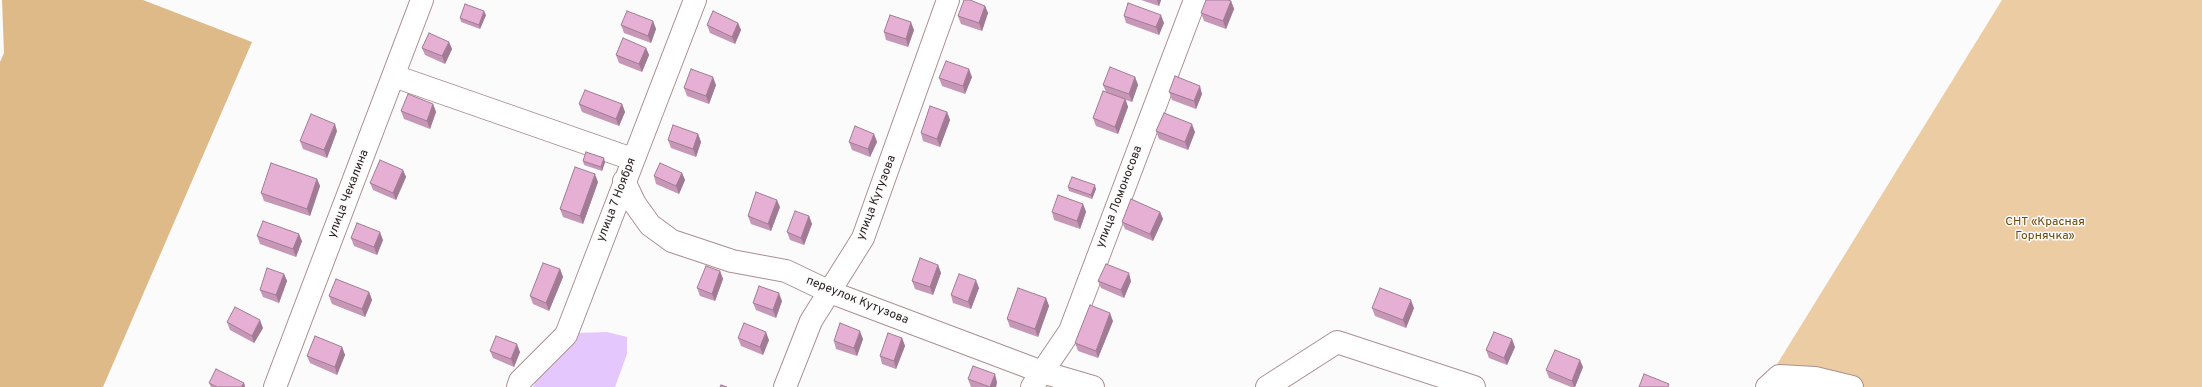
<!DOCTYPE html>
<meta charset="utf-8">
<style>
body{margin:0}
canvas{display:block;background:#fbfbfb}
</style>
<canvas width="2202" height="387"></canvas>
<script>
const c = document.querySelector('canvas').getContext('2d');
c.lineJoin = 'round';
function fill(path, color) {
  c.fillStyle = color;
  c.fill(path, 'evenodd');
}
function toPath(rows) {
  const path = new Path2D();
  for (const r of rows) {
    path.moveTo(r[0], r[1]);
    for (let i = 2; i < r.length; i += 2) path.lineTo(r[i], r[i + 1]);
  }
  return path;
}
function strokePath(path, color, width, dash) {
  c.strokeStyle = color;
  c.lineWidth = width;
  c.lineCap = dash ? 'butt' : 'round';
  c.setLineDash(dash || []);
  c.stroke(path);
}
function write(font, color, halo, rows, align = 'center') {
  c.font = font + ' Overpass,sans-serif';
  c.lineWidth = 3;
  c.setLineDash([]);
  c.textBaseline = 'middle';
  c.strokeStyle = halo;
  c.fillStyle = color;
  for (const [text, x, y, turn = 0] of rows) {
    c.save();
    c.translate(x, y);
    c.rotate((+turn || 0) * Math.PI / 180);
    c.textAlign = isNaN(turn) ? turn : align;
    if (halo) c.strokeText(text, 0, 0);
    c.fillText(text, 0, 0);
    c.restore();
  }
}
fill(toPath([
 [2002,0,2202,0,2202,387,1763,387]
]), '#eccca2');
fill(toPath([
 [2,0,143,0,252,42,103,387,0,387,0,62,4,53]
]), '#dfba89');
fill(toPath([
 [607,332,627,337,627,354,615,387,533,387,538,376,577,333]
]), '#e3c7fd');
const minor = toPath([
 [394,76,632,159],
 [624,181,635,204,650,225,672,241,732,261,786,271,830,292,1042,372,1093,387],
 [275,387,422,0],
 [518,387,520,381,566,335,695,0],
 [785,387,811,321,863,238,948,0],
 [1032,387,1070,331,1195,0],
 [1267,387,1337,342,1474,387],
 [1767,387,1779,376,1815,378,1852,387]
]);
strokePath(minor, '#ac8f92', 24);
strokePath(minor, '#fff', 22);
fill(toPath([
 [1141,0,1161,0,1159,6],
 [1231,1,1234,9,1226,29,1204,21,1201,13],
 [985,6,988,13,982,31,961,24,958,16],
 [486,15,480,29,461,22,460,18],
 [1124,16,1164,23,1159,35,1126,23],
 [653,21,656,29,651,43,624,33,621,25],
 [738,23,741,30,735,44,710,33,707,25],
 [914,30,908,47,886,40,884,32],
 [449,42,452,49,445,64,425,55,422,48],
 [646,48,649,55,642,72,619,63,616,55],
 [972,77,965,94,942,86,939,78],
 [1135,77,1138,85,1132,102,1126,100,1128,107,1118,134,1096,126,1093,118,1106,92,1103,85],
 [716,85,709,104,687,96,684,88],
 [1169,92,1202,94,1196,109,1172,100],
 [433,104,436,112,430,129,404,119,401,111],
 [579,104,622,104,625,112,619,126,582,112],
 [947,112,950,120,940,147,923,141,921,133],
 [337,131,327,158,303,149,300,141],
 [1156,131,1195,132,1188,150,1159,139],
 [698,134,701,142,696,157,671,148,668,140],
 [874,134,877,142,870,157,852,150,849,142],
 [583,161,605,162,602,171,584,165],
 [403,170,406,177,396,200,373,190,370,183],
 [682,173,685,180,679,194,656,184,654,176],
 [317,179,320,186,310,216,264,201,261,193],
 [598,182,583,224,563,217,560,209],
 [1068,187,1096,189,1092,199,1069,191],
 [1083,204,1086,212,1080,229,1054,220,1052,212],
 [780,207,771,231,751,224,748,216],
 [1160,212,1163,219,1153,241,1125,229,1122,222],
 [809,216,812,224,804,245,790,240,787,232],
 [257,236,302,241,296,257,260,244],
 [351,238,383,240,377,255,354,246],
 [938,265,941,273,933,295,915,289,912,281],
 [560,269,563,277,549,311,533,304,530,296],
 [720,271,723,279,715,301,700,296,697,288],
 [284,274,287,281,279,303,263,297,260,290],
 [1098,281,1131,281,1124,298,1101,288],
 [979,288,971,309,953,303,951,295],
 [369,292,372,300,365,317,332,304,329,296],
 [1046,298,1049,306,1038,337,1010,327,1007,319],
 [782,301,776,318,756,310,753,303],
 [1372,308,1414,308,1406,328,1375,316],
 [1113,321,1098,358,1078,351,1075,343],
 [227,322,263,328,254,343,230,330],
 [738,338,769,340,763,355,741,346],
 [902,338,905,346,896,369,882,364,880,356],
 [863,339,857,356,836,349,834,341],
 [342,347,345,355,337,375,310,363,307,356],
 [1515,347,1507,365,1489,358,1486,350],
 [490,351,520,352,514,367,493,358],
 [1583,367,1575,387,1571,387,1549,378,1546,370],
 [968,379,997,382,996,387,971,387],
 [209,383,244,383,245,387,211,387]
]), '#c697b6');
fill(toPath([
 [1157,0,1161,0,1159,6],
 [1231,1,1234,9,1226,29,1223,21],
 [985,6,988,13,982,31,979,23],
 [484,11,486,15,480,29,479,25],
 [1161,15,1164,23,1159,35,1156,27],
 [653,21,656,29,651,43,648,36],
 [911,22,914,30,908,47,906,39],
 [738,23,741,30,735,44,732,37],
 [449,42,452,49,445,64,442,56],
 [646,48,649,55,642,72,639,64],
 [969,69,972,77,965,94,963,86],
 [713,77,716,85,709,104,706,96],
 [1135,77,1138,85,1132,102,1129,94],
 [1200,86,1202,94,1196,109,1194,101],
 [1125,99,1128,107,1118,134,1115,127],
 [433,104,436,112,430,129,427,121],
 [622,104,625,112,619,126,616,119],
 [947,112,950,120,940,147,937,139],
 [335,124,337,131,327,158,324,150],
 [1192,124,1195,132,1188,150,1185,142],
 [698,134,701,142,696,157,693,149],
 [874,134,877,142,870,157,868,149],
 [604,158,605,162,602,171,601,167],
 [403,170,406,177,396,200,393,193],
 [682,173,685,180,679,194,676,186],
 [595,174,598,182,583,224,580,216],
 [317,179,320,186,310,216,307,209],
 [1095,185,1096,189,1092,199,1091,195],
 [777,200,780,207,771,231,768,224],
 [1083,204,1086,212,1080,229,1077,221],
 [1160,212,1163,219,1153,241,1150,234],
 [809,216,812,224,804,245,801,238],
 [380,232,383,240,377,255,374,247],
 [299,234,302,241,296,257,293,249],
 [938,265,941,273,933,295,930,287],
 [560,269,563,277,549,311,546,303],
 [720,271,723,279,715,301,712,294],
 [1129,273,1131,281,1124,298,1121,290],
 [284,274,287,281,279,303,276,295],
 [976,280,979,288,971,309,968,302],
 [369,292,372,300,365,317,362,309],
 [779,293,782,301,776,318,773,310],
 [1046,298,1049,306,1038,337,1035,329],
 [1411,300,1414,308,1406,328,1403,320],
 [1110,313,1113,321,1098,358,1096,351],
 [260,320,263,328,254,343,252,336],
 [860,331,863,339,857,356,854,348],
 [766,332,769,340,763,355,760,347],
 [902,338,905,346,896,369,894,361],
 [1512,339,1515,347,1507,365,1504,358],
 [517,344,520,352,514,367,511,359],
 [342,347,345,355,337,375,335,367],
 [1580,360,1583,367,1575,387,1574,387,1572,381],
 [995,374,997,382,996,387,990,387],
 [244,383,245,387,241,387]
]), '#a17b94');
const building = toPath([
 [964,0,970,0,985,6,979,23,958,16,964,0],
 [1206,0,1228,0,1231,1,1223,21,1201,13,1206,0],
 [1128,3,1161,15,1156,27,1124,16,1128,3],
 [465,4,484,11,479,25,460,18,465,4],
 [627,11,653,21,648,36,621,25,627,11],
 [713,11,738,23,732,37,707,25,713,11],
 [890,15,911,22,906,39,884,32,890,15],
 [429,33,449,42,442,56,422,48,429,33],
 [623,38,646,48,639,64,616,55,623,38],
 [946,61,969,69,963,86,939,78,946,61],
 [1110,67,1135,77,1129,94,1103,85,1110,67],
 [691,69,713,77,706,96,684,88,691,69],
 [1175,76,1200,86,1194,101,1169,92,1175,76],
 [585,90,622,104,616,119,579,104,585,90],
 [1103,91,1125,99,1115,127,1093,118,1103,91],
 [408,94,433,104,427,121,401,111,408,94],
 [930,106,947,112,937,139,921,133,930,106],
 [1164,113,1192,124,1185,142,1156,131,1164,113],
 [311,114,335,124,324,150,300,141,311,114],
 [673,125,698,134,693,149,668,140,673,125],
 [855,126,874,134,868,149,849,142,855,126],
 [586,152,604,158,601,167,583,161,586,152],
 [380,160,403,170,393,193,370,183,380,160],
 [271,163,317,179,307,209,261,193,271,163],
 [660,163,682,173,676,186,654,176,660,163],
 [575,167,595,174,580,216,560,209,575,167],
 [1072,177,1095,185,1091,195,1068,187,1072,177],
 [756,192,777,200,768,224,748,216,756,192],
 [1058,195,1083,204,1077,221,1052,212,1058,195],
 [1131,199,1160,212,1150,234,1122,222,1131,199],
 [795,211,809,216,801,238,787,232,795,211],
 [263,221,299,234,293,249,257,236,263,221],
 [357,223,380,232,374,247,351,238,357,223],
 [920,258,938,265,930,287,912,281,920,258],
 [543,263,560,269,546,303,530,296,543,263],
 [1106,264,1129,273,1121,290,1098,281,1106,264],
 [706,266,720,271,712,294,697,288,706,266],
 [267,268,284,274,276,295,260,290,267,268],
 [959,274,976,280,968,302,951,295,959,274],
 [336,279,369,292,362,309,329,296,336,279],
 [759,286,779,293,773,310,753,303,759,286],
 [1018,288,1046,298,1035,329,1007,319,1018,288],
 [1380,288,1411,300,1403,320,1372,308,1380,288],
 [1090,305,1110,313,1096,351,1075,343,1090,305],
 [235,307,260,320,252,336,227,322,235,307],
 [744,323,766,332,760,347,738,338,744,323],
 [840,323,860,331,854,348,834,341,840,323],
 [1494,332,1512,339,1504,358,1486,350,1494,332],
 [888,333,902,338,894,361,880,356,888,333],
 [315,336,342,347,335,367,307,356,315,336],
 [496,336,517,344,511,359,490,351,496,336],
 [1555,350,1580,360,1572,381,1546,370,1555,350],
 [973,366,995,374,990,387,968,379,973,366],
 [216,369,244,383,241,387,217,387,209,383,216,369],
 [1644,374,1669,384,1668,387,1639,387,1644,374],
 [721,385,727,387,720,387,721,385]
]);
fill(building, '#e6b0d4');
strokePath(building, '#a17b94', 1);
write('12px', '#2c2122', '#fbfbfb', [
 ["улица Чекалина",349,194,-69],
 ["улица Ломоносова",1120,197,-69],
 ["улица Кутузова",877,198,-69],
 ["улица 7 Ноября",617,200,-69],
 ["переулок Кутузова",857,301,22]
]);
write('12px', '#6b4809', '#fbfbfb', [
 ["СНТ «Красная",2045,223],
 ["Горнячка»",2045,237]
]);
</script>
